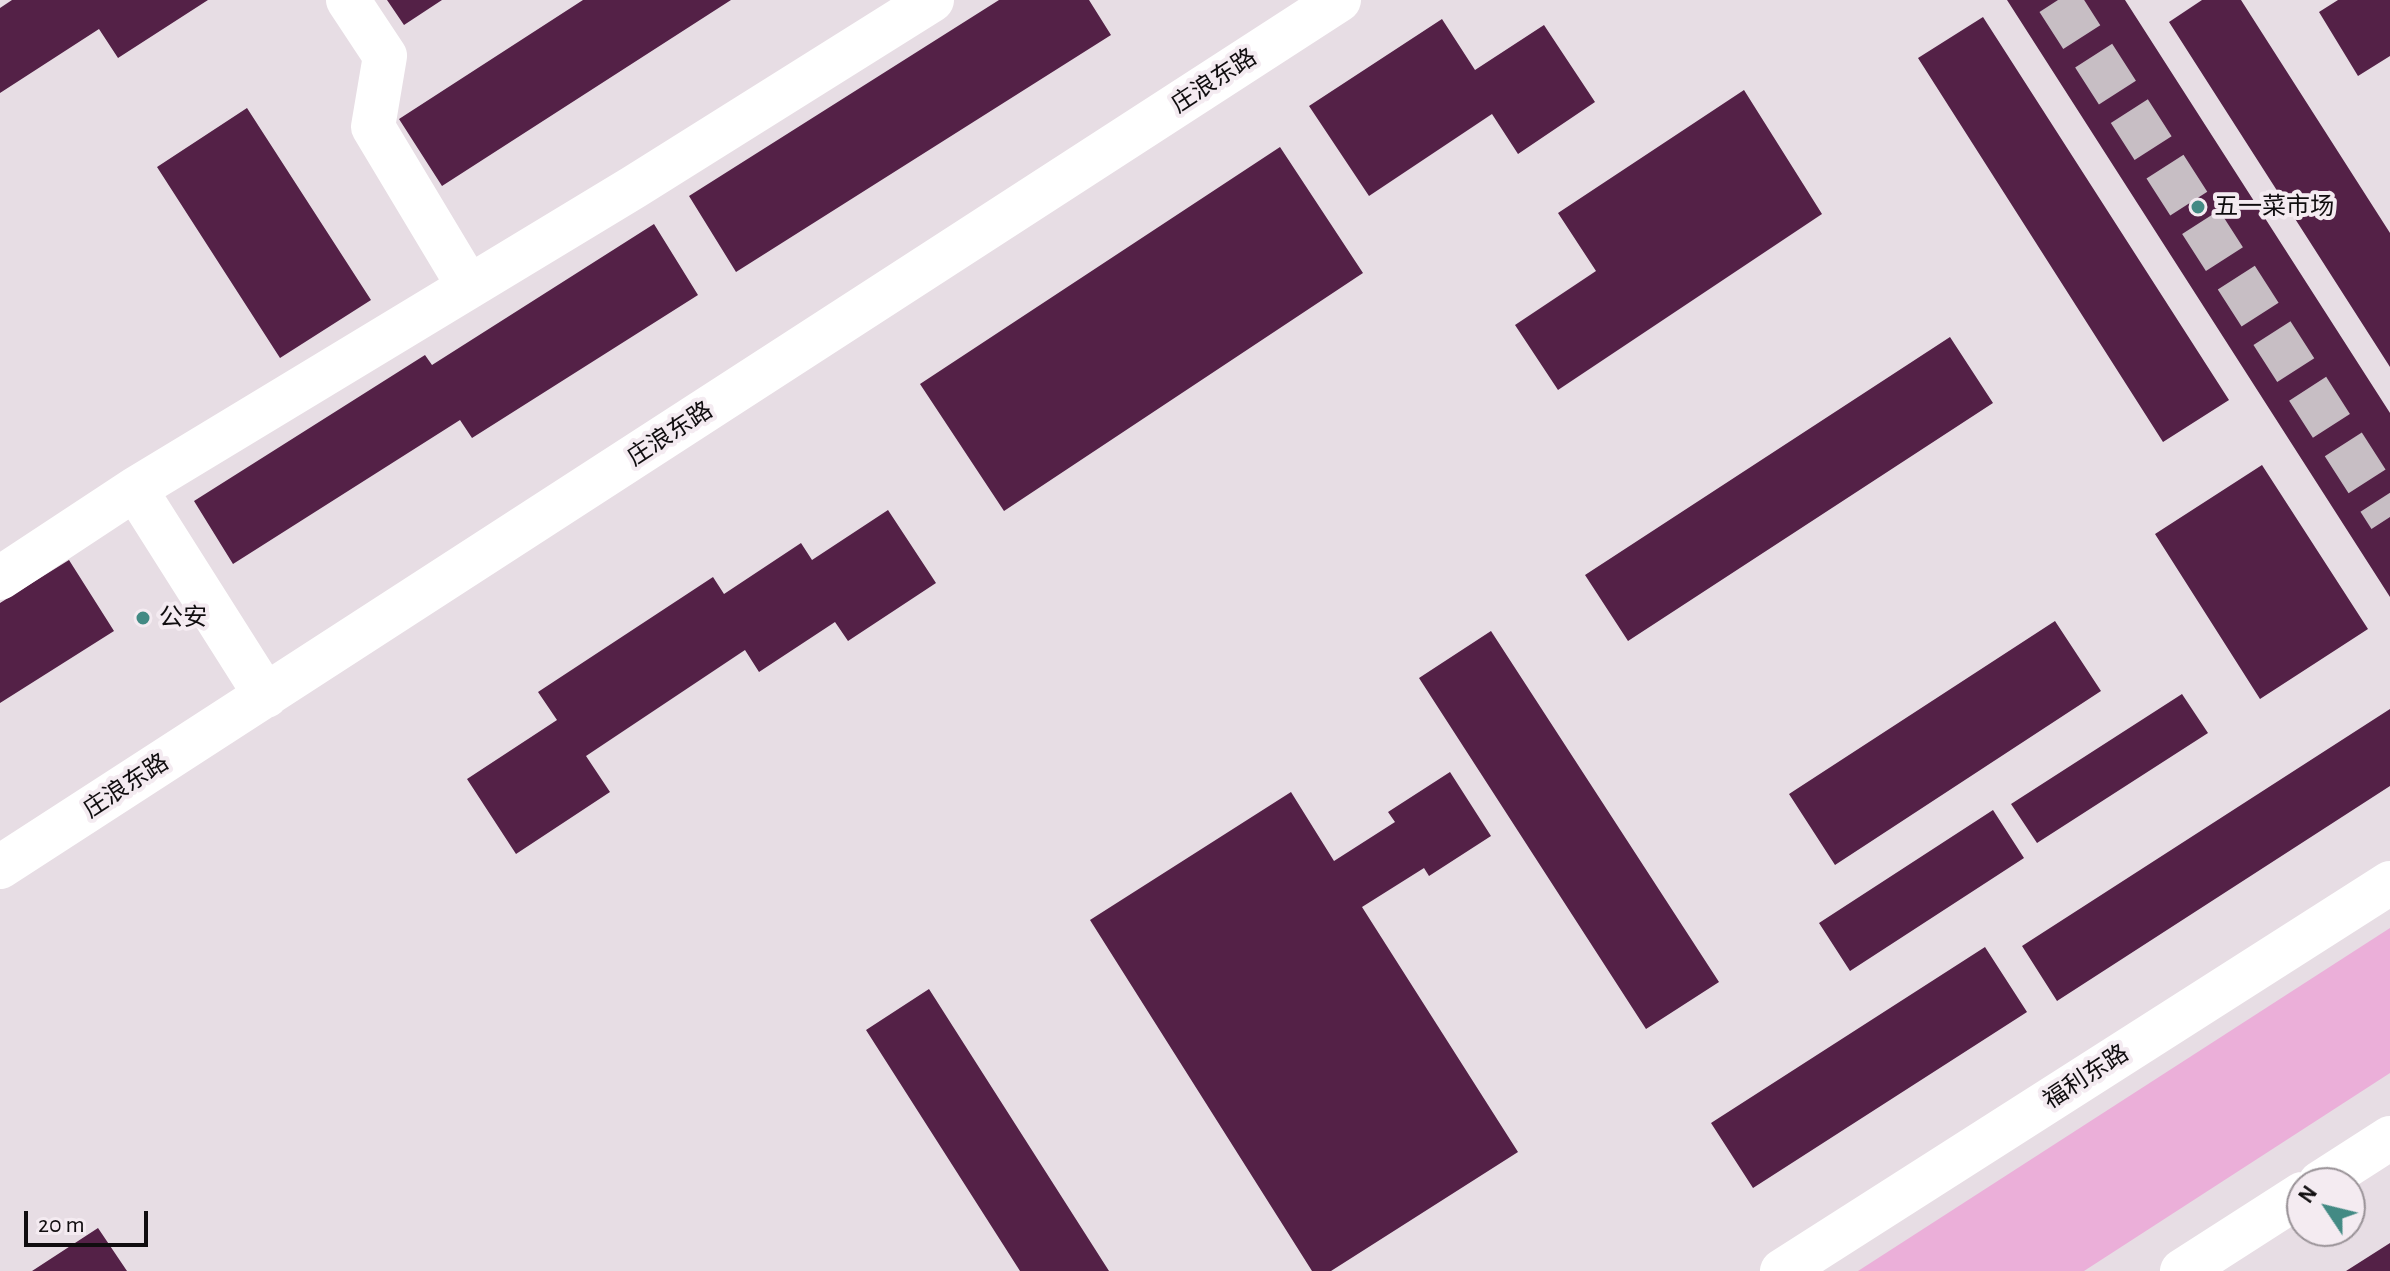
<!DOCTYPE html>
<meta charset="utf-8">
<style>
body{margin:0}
#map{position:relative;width:2390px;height:1271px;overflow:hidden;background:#e7dde4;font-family:"Alegreya Sans",sans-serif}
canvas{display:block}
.north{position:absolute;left:2286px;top:1167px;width:80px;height:80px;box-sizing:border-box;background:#f4ebf1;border:2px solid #999297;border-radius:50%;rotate:305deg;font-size:22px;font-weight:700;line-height:32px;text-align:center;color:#100d0f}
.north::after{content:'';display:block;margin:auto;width:28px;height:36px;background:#438a84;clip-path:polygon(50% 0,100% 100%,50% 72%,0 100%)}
.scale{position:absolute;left:24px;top:1211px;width:124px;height:36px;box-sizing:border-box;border:4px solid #100d0f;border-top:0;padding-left:10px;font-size:24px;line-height:28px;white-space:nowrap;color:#100d0f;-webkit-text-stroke:6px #f4ebf1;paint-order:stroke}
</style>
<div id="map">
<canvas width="2390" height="1271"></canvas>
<div class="north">N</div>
<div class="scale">20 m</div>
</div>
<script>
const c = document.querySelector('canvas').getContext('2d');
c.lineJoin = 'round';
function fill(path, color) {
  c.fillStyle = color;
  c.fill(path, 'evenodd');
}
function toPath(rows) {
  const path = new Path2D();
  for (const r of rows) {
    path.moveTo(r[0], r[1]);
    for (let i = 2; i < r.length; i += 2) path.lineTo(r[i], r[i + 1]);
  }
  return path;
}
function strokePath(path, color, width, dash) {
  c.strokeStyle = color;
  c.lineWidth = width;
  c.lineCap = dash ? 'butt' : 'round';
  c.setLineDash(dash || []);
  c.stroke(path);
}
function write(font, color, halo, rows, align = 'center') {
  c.font = font + ' "Alegreya Sans","Noto Sans SC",sans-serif';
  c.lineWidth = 8;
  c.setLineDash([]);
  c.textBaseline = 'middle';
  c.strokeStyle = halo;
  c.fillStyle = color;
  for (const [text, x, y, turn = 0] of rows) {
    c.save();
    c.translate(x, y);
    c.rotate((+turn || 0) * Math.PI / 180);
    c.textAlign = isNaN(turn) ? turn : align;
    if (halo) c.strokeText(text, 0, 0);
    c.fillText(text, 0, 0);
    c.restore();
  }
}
fill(toPath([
 [2390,928,2390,1073,2084,1271,1858,1271]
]), '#ebafd9');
fill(toPath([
 [12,0,208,0,118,58,99,29,0,93,0,8],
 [387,0,442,0,404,25],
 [583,0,731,0,442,186,399,119],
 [999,0,1089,0,1111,35,736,272,689,196],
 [2007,0,2125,0,2390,413,2390,597],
 [2202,0,2241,0,2390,233,2390,367,2169,22],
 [2338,0,2390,0,2390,56,2358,76,2319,12],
 [1983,17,2229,400,2163,442,1918,58],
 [1442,19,1475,70,1544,25,1595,102,1518,154,1492,114,1369,196,1309,106],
 [1744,90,1822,214,1558,390,1515,325,1596,271,1558,213],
 [247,108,371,300,280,358,157,167],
 [1280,147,1363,273,1004,511,920,384],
 [654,224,698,295,472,438,460,420,233,564,194,501,425,355,432,365],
 [1950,337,1993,403,1628,641,1585,575],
 [2262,465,2368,629,2260,699,2155,534],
 [888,510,936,583,848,641,835,622,759,672,745,650,586,756,610,792,516,854,467,779,557,720,538,692,713,577,724,594,801,543,812,560],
 [69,560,114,631,0,703,0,603],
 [2055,621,2101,691,1835,865,1789,794],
 [1491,631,1719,982,1646,1029,1419,678],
 [2182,694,2208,733,2037,843,2011,804],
 [2390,709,2390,786,2057,1001,2022,946],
 [1450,772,1491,836,1429,876,1424,868,1362,907,1518,1152,1331,1271,1312,1271,1090,920,1291,792,1334,861,1395,822,1388,812],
 [1993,810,2024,858,1850,971,1819,923],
 [1985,947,2027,1012,1753,1188,1711,1123],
 [929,989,1109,1271,1020,1271,866,1030],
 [98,1228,127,1271,32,1271],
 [2390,1243,2390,1271,2346,1271]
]), '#542147');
strokePath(toPath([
 [2058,0,2390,517]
]), '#c7bec4', 44, [44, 22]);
strokePath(toPath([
 [348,0,385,56,373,127,469,287],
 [135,489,266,696],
 [0,578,135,489,634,187,932,0],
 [0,867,1339,0]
]), '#fff', 44);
strokePath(toPath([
 [2320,1183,2390,1138],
 [1782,1271,2390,883],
 [2182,1271,2302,1194]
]), '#fff', 44);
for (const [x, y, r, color] of [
 [2198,207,8,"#438a84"],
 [143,618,8,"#438a84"]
]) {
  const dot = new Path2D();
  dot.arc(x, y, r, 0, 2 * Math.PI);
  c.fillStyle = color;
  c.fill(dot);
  strokePath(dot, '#f4ebf1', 3);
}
write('24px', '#100d0f', '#f4ebf1', [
 ["庄浪东路",1214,81,-33],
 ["庄浪东路",670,434,-33],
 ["庄浪东路",126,786,-33],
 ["福利东路",2086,1077,-33]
]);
write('24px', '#100d0f', '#f4ebf1', [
 ["五一菜市场",2214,207],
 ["公安",159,618]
], 'left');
</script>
